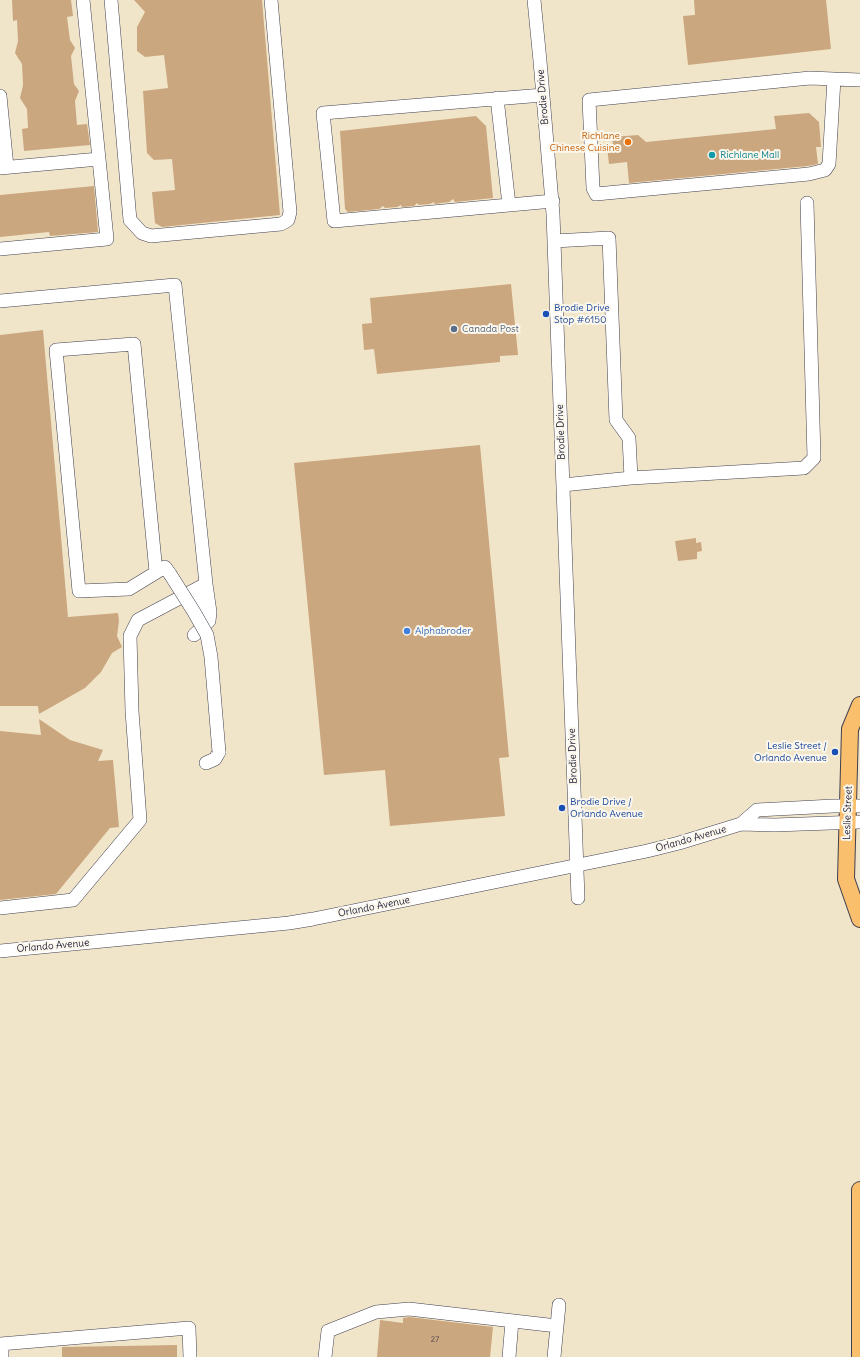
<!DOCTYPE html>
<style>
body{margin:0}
canvas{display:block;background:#f1e5c9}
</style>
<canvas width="860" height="1357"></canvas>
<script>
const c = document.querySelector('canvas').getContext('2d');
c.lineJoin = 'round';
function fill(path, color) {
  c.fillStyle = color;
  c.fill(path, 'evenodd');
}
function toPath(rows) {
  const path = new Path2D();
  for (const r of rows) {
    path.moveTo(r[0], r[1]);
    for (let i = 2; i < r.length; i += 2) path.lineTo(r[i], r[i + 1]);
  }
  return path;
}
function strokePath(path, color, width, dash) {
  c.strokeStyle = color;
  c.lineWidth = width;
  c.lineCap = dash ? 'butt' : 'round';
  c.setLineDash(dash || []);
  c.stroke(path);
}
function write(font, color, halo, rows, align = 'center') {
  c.font = font + ' Delius,sans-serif';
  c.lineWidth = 4;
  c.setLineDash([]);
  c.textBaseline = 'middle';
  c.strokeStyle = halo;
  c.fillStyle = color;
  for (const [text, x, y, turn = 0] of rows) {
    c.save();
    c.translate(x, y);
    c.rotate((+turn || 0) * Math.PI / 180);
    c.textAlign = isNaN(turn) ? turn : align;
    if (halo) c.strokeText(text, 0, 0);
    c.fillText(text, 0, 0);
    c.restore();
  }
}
fill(toPath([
 [12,0,71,0,73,16,67,17,70,40,75,48,71,56,74,84,79,91,75,101,77,125,87,124,90,145,24,151,22,129,28,128,27,109,20,98,23,85,22,64,15,53,18,41,17,20,13,21],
 [134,0,262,0,280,215,162,227,155,223,152,192,175,190,172,159,154,160,147,153,143,91,168,88,164,55,145,57,137,51,137,27,145,12],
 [694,0,826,0,831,49,688,65,683,16,695,15],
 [809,113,819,122,821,147,816,147,818,164,808,166,629,183,627,162,609,164,607,146,613,145,612,137,638,135,646,142,776,129,774,116],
 [476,116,486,126,493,198,455,202,453,199,449,202,435,204,434,202,430,204,419,205,417,203,414,206,402,207,401,205,397,207,385,208,383,206,379,209,348,212,345,209,340,131],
 [94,186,98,232,50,236,49,232,0,237,0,195],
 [511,284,518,355,500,356,500,362,377,374,374,349,364,350,362,324,372,323,370,298],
 [43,330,68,617,118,613,119,621,117,636,122,647,112,653,101,672,85,688,39,714,38,706,0,706,0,335],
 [480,445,509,757,499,758,505,816,390,826,385,770,324,775,294,463],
 [696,538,696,543,701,542,702,551,697,552,697,559,678,561,675,541],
 [39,719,70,740,103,750,98,761,113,760,119,827,110,828,56,894,0,900,0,731,41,735],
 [409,1317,493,1327,490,1357,377,1357,380,1320,403,1323,403,1318],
 [177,1345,177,1357,62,1357,62,1347]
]), '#cba77f');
const minor = toPath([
 [111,0,130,220,142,233,151,236,281,224,288,220,290,212,271,0],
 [534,0,540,61,553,214,578,898],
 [834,79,810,78,589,100,593,188,596,194,809,174,825,170,829,164,834,79,860,80],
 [543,95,323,113,334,221,553,201],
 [0,96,7,167],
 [497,98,509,205],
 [0,168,99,159,83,0],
 [554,241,609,238,616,420,629,438,631,478],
 [0,249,107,239,99,159],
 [0,301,175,285,206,584,138,620,130,636,132,711,140,820,73,900,0,908],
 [563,485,631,478,804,468,814,458,807,203],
 [156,572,134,344,56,350,79,591,129,589,165,567,170,574],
 [193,591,208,619],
 [194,635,209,621,210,612,206,584],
 [206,763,215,759,219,752],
 [741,824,757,810,833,806,860,806],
 [0,951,289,923,313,919,647,851,679,843,741,824,774,825,860,822],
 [0,1344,189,1328,190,1357],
 [2,1344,2,1357],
 [325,1357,328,1331,376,1312,409,1309,557,1326],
 [509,1357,512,1321],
 [554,1357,559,1305]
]);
const major = toPath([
 [860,705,850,729,846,879,860,919],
 [860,1357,860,1190]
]);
strokePath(minor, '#413f50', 14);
strokePath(major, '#413f50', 18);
strokePath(minor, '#fff', 13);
strokePath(major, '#f9bf6d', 16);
const minorBridge = toPath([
 [170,574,194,612,207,635,211,657,219,752]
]);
strokePath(minorBridge, '#413f50', 14, []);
strokePath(minorBridge, '#fff', 13);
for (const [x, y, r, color] of [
 [628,142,4,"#e8710a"],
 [712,155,4,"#0f9aa8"],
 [546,314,4,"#1a4fb4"],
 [454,329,4,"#5c6f8a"],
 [407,631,4,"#3f7fe0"],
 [835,752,4,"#1a4fb4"],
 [562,808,4,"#1a4fb4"]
]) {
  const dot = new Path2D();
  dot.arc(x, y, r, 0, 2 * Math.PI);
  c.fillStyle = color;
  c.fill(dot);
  strokePath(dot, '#fbf7ec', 1.5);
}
write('8px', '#4c434c', null, [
 ["27",435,1340]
]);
write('10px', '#22223b', '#fbf7ec', [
 ["Brodie Drive",543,97,-95],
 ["Brodie Drive",561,432,-92],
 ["Brodie Drive",573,756,-92],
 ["Leslie Street",848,813,-88],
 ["Orlando Avenue",691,839,-16],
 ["Orlando Avenue",374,907,-11],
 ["Orlando Avenue",53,946,-5]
]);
write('10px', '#c56008', '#fbf7ec', [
 ["Richlane",620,136],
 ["Chinese Cuisine",620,148]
], 'right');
write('10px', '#0d838f', '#fbf7ec', [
 ["Richlane Mall",720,155]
], 'left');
write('10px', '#164399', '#fbf7ec', [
 ["Brodie Drive",554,308],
 ["Stop #6150",554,320],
 ["Leslie Street /",827,746,"right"],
 ["Orlando Avenue",827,758,"right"],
 ["Brodie Drive /",570,802],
 ["Orlando Avenue",570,814]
], 'left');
write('10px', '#4e5e75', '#fbf7ec', [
 ["Canada Post",462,329]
], 'left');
write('10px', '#366cbe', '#fbf7ec', [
 ["Alphabroder",415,631]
], 'left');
</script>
